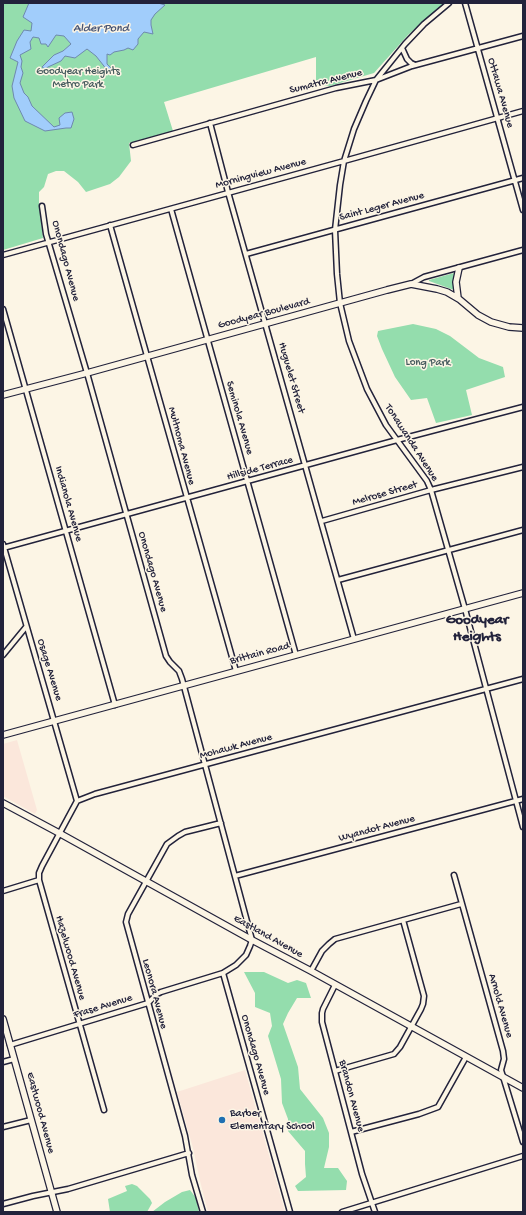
<!DOCTYPE html>
<style>
body{margin:0}
#map{position:relative;width:526px;height:1215px;overflow:hidden;background:#fcf5e5;font-family:"Gochi Hand",sans-serif}
canvas{display:block}
.frame{position:absolute;inset:0;border:4px solid #22223b;pointer-events:none}
</style>
<div id="map">
<canvas width="526" height="1215"></canvas>
<div class="frame"></div>
</div>
<script>
const c = document.querySelector('canvas').getContext('2d');
c.lineJoin = 'round';
function fill(path, color) {
  c.fillStyle = color;
  c.fill(path, 'evenodd');
}
function toPath(rows) {
  const path = new Path2D();
  for (const r of rows) {
    path.moveTo(r[0], r[1]);
    for (let i = 2; i < r.length; i += 2) path.lineTo(r[i], r[i + 1]);
  }
  return path;
}
function strokePath(path, color, width, dash) {
  c.strokeStyle = color;
  c.lineWidth = width;
  c.lineCap = dash ? 'butt' : 'round';
  c.setLineDash(dash || []);
  c.stroke(path);
}
function write(font, color, halo, rows, align = 'center') {
  c.font = font + ' "Gochi Hand",sans-serif';
  c.lineWidth = 3;
  c.setLineDash([]);
  c.textBaseline = 'middle';
  c.strokeStyle = halo;
  c.fillStyle = color;
  for (const [text, x, y, turn = 0] of rows) {
    c.save();
    c.translate(x, y);
    c.rotate((+turn || 0) * Math.PI / 180);
    c.textAlign = isNaN(turn) ? turn : align;
    if (halo) c.strokeText(text, 0, 0);
    c.fillText(text, 0, 0);
    c.restore();
  }
}
fill(toPath([
 [17,740,37,810,35,814,3,796,3,744],
 [245,1070,285,1212,208,1212,200,1181,193,1148,177,1092]
]), '#fbe7db');
fill(toPath([
 [3,3,444,3,408,35,374,73,330,86,316,84,316,57,164,102,173,131,129,143,131,161,119,177,110,184,86,192,78,182,64,171,56,171,48,174,44,187,39,192,39,204,43,238,3,250],
 [454,273,455,274,454,290,429,281,429,280],
 [413,324,436,329,450,336,479,358,503,367,505,377,466,390,472,415,436,423,427,398,411,400,395,377,382,349,377,336,378,331],
 [244,972,264,972,288,983,297,980,306,983,311,998,297,998,288,1013,283,1024,298,1067,300,1089,323,1118,329,1133,329,1147,324,1168,338,1168,347,1181,346,1190,298,1191,295,1186,306,1177,305,1164,305,1151,288,1131,288,1119,282,1103,281,1079,268,1036,272,1026,270,1013,255,1007,255,993],
 [132,1184,137,1186,150,1199,152,1203,147,1212,110,1212,108,1199,127,1191,125,1186],
 [190,1190,196,1198,199,1212,152,1212,165,1202,182,1192]
]), '#94ddad');
const water = toPath([
 [29,3,158,3,165,5,155,14,151,20,151,25,153,34,144,32,138,39,138,44,133,50,128,48,124,50,114,52,110,55,107,54,107,64,114,71,111,75,96,56,87,49,75,58,65,56,61,61,48,67,45,69,42,67,54,55,63,51,71,44,64,36,56,35,48,47,46,44,41,44,39,38,33,37,30,42,31,49,20,55,22,61,21,67,23,73,20,83,24,93,28,97,32,106,54,127,60,125,59,118,65,113,72,112,74,119,71,128,66,128,45,131,25,121,14,98,12,86,18,62,10,58,17,41,24,30,31,31,32,23,23,17,29,3]
]);
fill(water, '#a1cdfb');
strokePath(water, '#6e89ae', 1);
const street = toPath([
 [449,3,424,24,405,44,376,80,366,101,354,129,344,161,340,185,335,230,337,274,340,303,349,341,367,389,386,425,427,481,431,490,465,609,523,827],
 [465,3,467,10,523,210],
 [402,48,407,59,411,63,415,65],
 [210,123,228,192,354,639],
 [133,145,336,88,376,80,412,66,523,36],
 [171,209,296,655],
 [110,225,236,671],
 [246,254,523,178],
 [3,255,344,161,523,111],
 [411,284,424,277,523,250],
 [3,309,115,705],
 [322,521,431,490,523,467],
 [3,544,77,801],
 [3,548,397,440,523,407],
 [338,580,523,530],
 [3,655,26,627],
 [454,875,503,1051,504,1059,501,1070,523,1142],
 [235,876,523,799],
 [3,891,39,880],
 [311,971,322,951,329,944,335,939,461,904],
 [223,973,290,1212],
 [335,985,323,1009,322,1013,322,1022,362,1174,375,1212],
 [10,1045,148,1003,157,994,161,992,223,973,236,965,246,955,250,946,252,940,182,679,179,671,170,662,166,656,87,373,46,234,42,206],
 [3,1062,14,1059],
 [335,1071,394,1054,400,1047,421,1009,423,1004,424,996,403,920],
 [104,1110,39,880,39,873,42,866,77,801,95,794,225,759,523,679],
 [3,1127,31,1120],
 [351,1132,419,1114,438,1107,466,1057],
 [3,1204,33,1196,68,1189,189,1153],
 [203,1212,192,1175,185,1136,126,922,128,914,167,844,178,836,185,832,221,823],
 [342,1212,523,1156]
]);
const secondary = toPath([
 [458,298,456,282,459,268],
 [3,395,87,373,387,290,411,284,437,289,447,292,459,299,478,315,491,322,509,327,523,328],
 [3,735,523,593],
 [3,803,59,833,252,940,311,971,523,1088],
 [3,1019,57,1212]
]);
strokePath(street, '#22223b', 7);
strokePath(secondary, '#22223b', 8);
strokePath(street, '#fcf5e5', 4);
strokePath(secondary, '#fcf5e5', 5.5);
for (const [x, y, r, color] of [
 [222,1120,4,"#1f6fb2"]
]) {
  const dot = new Path2D();
  dot.arc(x, y, r, 0, 2 * Math.PI);
  c.fillStyle = color;
  c.fill(dot);
  strokePath(dot, '#fcf5e5', 1.5);
}
write('11px', '#445a5d', '#fcf5e5', [
 ["Goodyear Heights",78,72],
 ["Metro Park",78,85],
 ["Long Park",428,363]
]);
write('11px', '#22223b', '#fcf5e5', [
 ["Sumatra Avenue",326,82,-14],
 ["Ottawa Avenue",500,93,74],
 ["Morningview Avenue",261,174,-15],
 ["Saint Leger Avenue",382,207,-15],
 ["Onondago Avenue",65,261,75],
 ["Goodyear Boulevard",264,314,-15],
 ["Huguelet Street",291,378,74],
 ["Seminola Avenue",239,418,74],
 ["Tonawanda Avenue",411,443,57],
 ["Multnoma Avenue",181,446,75],
 ["Hillside Terrace",260,469,-15],
 ["Melrose Street",385,494,-16],
 ["Indianola Avenue",68,504,74],
 ["Onondago Avenue",152,572,74],
 ["Brittain Road",260,654,-15],
 ["Osage Avenue",49,670,73],
 ["Mohawk Avenue",236,747,-15],
 ["Wyandot Avenue",377,829,-15],
 ["Eastland Avenue",268,937,29],
 ["Hazelwood Avenue",70,958,74],
 ["Leonora Avenue",154,994,75],
 ["Arnold Avenue",500,1006,74],
 ["Frase Avenue",103,1007,-17],
 ["Onondago Avenue",255,1055,74],
 ["Brandon Avenue",351,1096,75],
 ["Eastwood Avenue",40,1113,75]
]);
write('11px', '#22223b', '#fcf5e5', [
 ["Barber",230,1114],
 ["Elementary School",230,1127]
], 'left');
write('italic 12px', '#485575', '#fcf5e5', [
 ["Alder Pond",101,29]
]);
write('bold 15px', '#22223b', '#fcf5e5', [
 ["Goodyear",477,621],
 ["Heights",477,638]
]);
</script>
